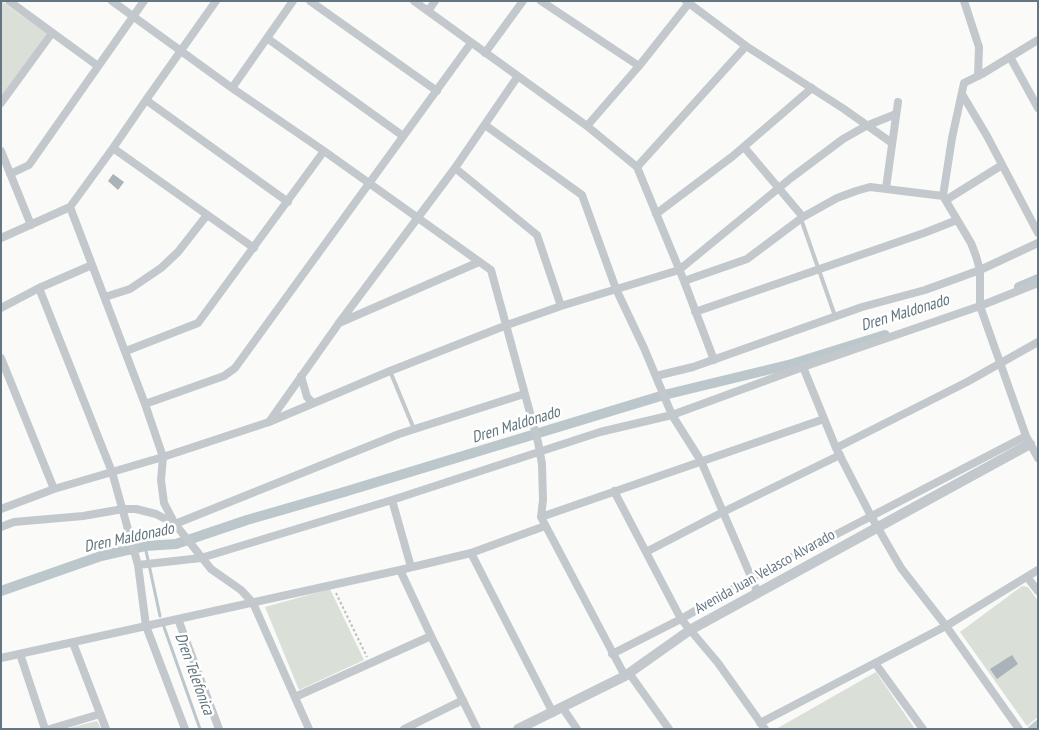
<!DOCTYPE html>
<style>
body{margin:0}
#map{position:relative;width:1039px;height:730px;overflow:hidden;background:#fafaf8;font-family:"PT Sans Narrow",sans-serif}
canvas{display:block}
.frame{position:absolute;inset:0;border:2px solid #657683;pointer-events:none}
</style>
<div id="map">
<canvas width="1039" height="730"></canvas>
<div class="frame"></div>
</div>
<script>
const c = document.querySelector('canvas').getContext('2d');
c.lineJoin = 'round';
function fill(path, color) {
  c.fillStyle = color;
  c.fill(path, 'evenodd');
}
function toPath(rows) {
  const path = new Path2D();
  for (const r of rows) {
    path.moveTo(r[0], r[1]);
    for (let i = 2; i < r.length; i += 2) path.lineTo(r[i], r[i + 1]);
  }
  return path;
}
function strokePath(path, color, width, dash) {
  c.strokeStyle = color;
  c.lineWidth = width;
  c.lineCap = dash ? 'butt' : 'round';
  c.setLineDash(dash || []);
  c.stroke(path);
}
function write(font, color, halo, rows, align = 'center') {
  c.font = font + ' "PT Sans Narrow",sans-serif';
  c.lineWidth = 5;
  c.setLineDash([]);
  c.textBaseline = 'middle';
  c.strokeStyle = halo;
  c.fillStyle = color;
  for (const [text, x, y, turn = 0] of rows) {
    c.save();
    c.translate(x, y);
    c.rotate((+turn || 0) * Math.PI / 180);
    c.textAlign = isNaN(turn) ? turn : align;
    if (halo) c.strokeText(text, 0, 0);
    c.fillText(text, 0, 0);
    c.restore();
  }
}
fill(toPath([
 [1,1,47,33,1,97],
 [1022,586,1028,587,1038,601,1038,717,1027,726,960,632],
 [330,589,364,660,299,690,265,607],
 [876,672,915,729,776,729],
 [97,721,101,729,65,729]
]), '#dadfd7');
strokePath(toPath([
 [145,546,160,616],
 [164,627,200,729]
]), '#bbc7cb', 3);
strokePath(toPath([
 [1019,287,1038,279],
 [1,591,101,556,145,546,176,544,247,520,344,492,664,395,792,364,885,335]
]), '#bbc7cb', 10);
fill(toPath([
 [113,174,124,182,118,190,108,181],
 [1012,655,1018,664,997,679,990,669]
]), '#aab3b9');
strokePath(toPath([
 [336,593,367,657]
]), '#bbbfc2', 2, [2.5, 2.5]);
strokePath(toPath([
 [801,219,835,316],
 [390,371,414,429]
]), '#c3c8cc', 4);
strokePath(toPath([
 [9,1,98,66],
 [112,1,232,88,324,151,491,270,538,442,542,464,543,500,541,517,625,676],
 [310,1,437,91],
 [414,1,587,126,637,167,684,281,714,360],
 [541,1,639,66],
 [686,1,746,46,844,109,892,143],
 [964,1,979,47,978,76],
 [428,11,435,1],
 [267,38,403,136],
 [1038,40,982,74,964,83,952,138,943,196,971,243,976,256,980,270,980,306,1026,436,1038,458],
 [485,53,523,1],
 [1010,57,1038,108],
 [232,88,293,1],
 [962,94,987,136,1038,233],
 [146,100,288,202],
 [1,103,52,33],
 [485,125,582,195,616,289,644,348,672,415,701,461,758,593],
 [587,126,639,66,689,3],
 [744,147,803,217],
 [113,148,254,248],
 [1,151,31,225],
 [637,167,746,46],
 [455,168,537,235,561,306],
 [10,174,29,165,144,1],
 [886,188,898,102],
 [946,200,1002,165],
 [70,207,145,404,163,457,161,480,164,503,175,524,399,434,524,394],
 [656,214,733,156,812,88],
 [1,238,70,207,113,148,146,100,216,1],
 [684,281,747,259,803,217,837,198,856,191,870,187,943,196],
 [39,288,112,472,138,565,146,626,185,729],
 [105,297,130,289,161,268,178,252,207,215],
 [1,308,39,288,92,265],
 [695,312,924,233,957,220],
 [339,323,479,262],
 [126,351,198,323,324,151],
 [1,358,54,489],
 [803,367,836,448,871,516,901,568,946,626,1019,729],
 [301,376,307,397,313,403],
 [656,376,693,367,862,307,925,290,980,270,1038,243],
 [145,404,224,376,235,368,471,43],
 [269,422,339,323,455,168,518,76],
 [836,448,967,382,1038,342],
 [614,491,681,619,718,663,765,729],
 [392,500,411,567],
 [1,509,54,489,163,457,269,422,390,371,507,325,561,306,679,270,791,178,843,139,866,126,896,114],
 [541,517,824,419],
 [1,527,14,522,83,516,123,509,136,509,156,514,175,524,211,569,241,590,253,603,309,729],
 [646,552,723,512,840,455],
 [471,553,553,713],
 [138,565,201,558,392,500,600,432,672,415,803,367,980,306,1038,283],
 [400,570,431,636,477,729],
 [1027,577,1038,591],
 [178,619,219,729],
 [73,643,106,729],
 [20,654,45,729],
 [612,654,681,619,752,578,1026,436],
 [1,658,400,570,471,553,545,526],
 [875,663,923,729],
 [629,673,669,729],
 [295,697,431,636],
 [562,707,577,729],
 [760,723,946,626,1038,570],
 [50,729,100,714],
 [404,729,463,700],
 [1032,729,1038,724]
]), '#c3c8cc', 8);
strokePath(toPath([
 [518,729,625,676,690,630,1030,444]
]), '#c3c8cc', 10);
write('15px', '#657683', '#fff', [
 ["Avenida Juan Velasco Alvarado",765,572,-29]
]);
write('italic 16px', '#60757c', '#fff', [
 ["Dren Maldonado",905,313,-17],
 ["Dren Maldonado",516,425,-17],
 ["Dren Maldonado",129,538,-12],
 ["Dren Telefonica",194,674,70]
]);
</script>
